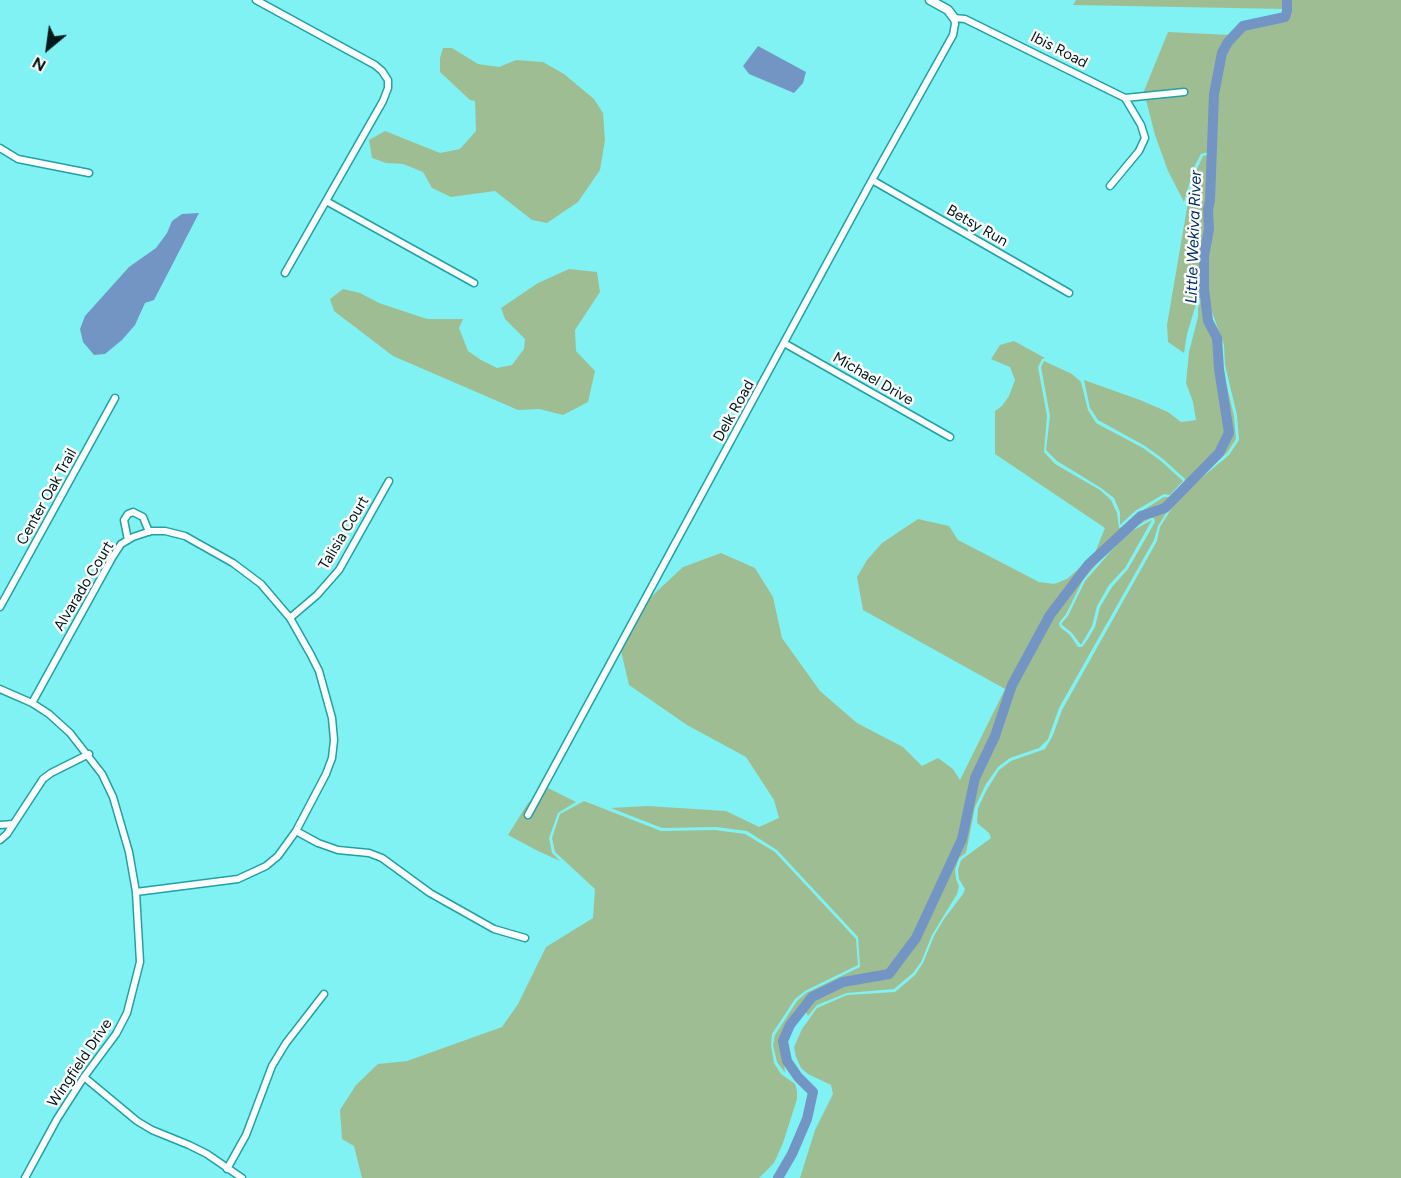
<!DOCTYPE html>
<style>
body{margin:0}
#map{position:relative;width:1401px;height:1178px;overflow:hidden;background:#81f2f3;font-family:Figtree,sans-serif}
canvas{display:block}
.north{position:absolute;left:18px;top:18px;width:60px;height:60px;-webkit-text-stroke:4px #fdfdfd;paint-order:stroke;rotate:209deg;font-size:16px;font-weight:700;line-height:24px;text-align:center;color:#01191a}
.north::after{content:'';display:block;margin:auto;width:21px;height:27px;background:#01191a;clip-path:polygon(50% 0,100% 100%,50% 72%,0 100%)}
</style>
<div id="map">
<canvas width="1401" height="1178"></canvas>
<div class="north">N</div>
</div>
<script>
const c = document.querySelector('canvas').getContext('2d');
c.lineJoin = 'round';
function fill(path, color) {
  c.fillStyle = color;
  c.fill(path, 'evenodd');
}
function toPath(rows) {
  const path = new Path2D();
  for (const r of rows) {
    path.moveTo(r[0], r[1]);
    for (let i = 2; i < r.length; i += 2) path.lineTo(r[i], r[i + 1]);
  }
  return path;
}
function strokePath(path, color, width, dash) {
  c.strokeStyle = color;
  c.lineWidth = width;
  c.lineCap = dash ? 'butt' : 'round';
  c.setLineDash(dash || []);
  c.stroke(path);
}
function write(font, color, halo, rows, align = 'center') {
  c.font = font + ' Figtree,sans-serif';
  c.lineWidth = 5;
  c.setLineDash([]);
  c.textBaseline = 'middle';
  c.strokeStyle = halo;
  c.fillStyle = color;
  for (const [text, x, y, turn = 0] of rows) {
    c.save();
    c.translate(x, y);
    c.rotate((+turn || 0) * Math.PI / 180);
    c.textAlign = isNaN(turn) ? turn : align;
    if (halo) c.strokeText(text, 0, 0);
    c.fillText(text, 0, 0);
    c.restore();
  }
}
fill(toPath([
 [1076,0,1284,0,1285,9,1073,5],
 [1287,0,1401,0,1401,1178,800,1178,815,1130,833,1094,831,1085,808,1074,801,1068,796,1057,794,1047,802,1029,817,1008,847,995,895,992,915,975,923,963,934,936,944,919,963,894,965,889,959,879,958,870,961,860,991,838,989,833,977,823,978,808,986,791,999,770,1011,761,1045,749,1053,735,1062,710,1157,541,1160,527,1175,503,1187,490,1229,455,1239,440,1237,415,1225,365,1224,345,1204,290,1196,304,1187,334,1184,353,1168,342,1167,325,1189,196,1197,169,1203,156,1212,154,1214,94,1222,53,1228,42,1243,26,1285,17,1287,11],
 [1168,32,1231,35,1219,53,1212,94,1209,152,1201,154,1194,167,1184,202,1168,171,1155,135,1146,100,1187,95,1187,89,1144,93,1144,91],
 [443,48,452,48,478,64,499,67,516,60,543,62,564,74,594,99,603,113,605,140,600,170,578,202,547,223,532,220,495,191,451,197,432,188,423,172,403,164,386,163,372,158,369,140,385,131,440,153,460,149,476,131,475,101,470,100,440,72,440,58],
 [569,269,597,272,600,292,575,330,576,351,595,371,588,402,563,415,539,409,518,410,393,356,334,311,330,299,343,289,360,293,379,303,427,319,463,319,459,328,468,351,481,360,497,368,512,365,524,349,525,339,505,319,501,308,538,283],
 [1203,296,1221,346,1222,366,1234,416,1236,439,1227,453,1185,488,1173,502,1158,526,1154,540,1059,708,1048,739,1039,748,1010,758,998,767,986,784,975,807,966,853,959,858,955,870,956,879,959,886,957,894,932,935,921,962,913,973,894,989,847,993,817,1005,808,1016,805,1010,795,1010,785,1030,783,1050,785,1073,777,1062,773,1045,775,1035,797,1001,806,993,860,967,858,937,777,850,747,831,716,827,662,828,611,808,647,806,726,811,759,827,779,818,774,800,746,757,687,725,629,685,621,651,638,609,683,567,721,553,755,568,773,597,782,638,820,691,857,723,903,747,922,766,938,758,953,769,960,780,1005,689,863,610,857,577,867,560,882,543,918,519,949,526,958,540,1039,582,1054,584,1067,579,1094,555,1105,528,995,454,995,411,1002,406,1009,396,1015,380,1010,367,991,359,1000,345,1014,341,1045,358,1042,359,1038,367,1047,416,1044,452,1055,464,1100,490,1111,500,1117,513,1119,528,1122,527,1137,514,1164,497,1172,497,1184,483,1185,479,1163,459,1145,446,1098,420,1090,408,1084,380,1140,400,1168,412,1181,422,1196,420,1193,402,1186,383,1189,352,1198,317,1198,308],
 [1151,518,1154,518,1155,522,1128,569,1112,587,1100,607,1095,627,1088,639,1082,647,1078,647,1070,635,1060,627,1059,623,1066,614,1083,580,1110,548,1131,529],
 [1044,361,1072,374,1081,382,1088,410,1096,423,1143,448,1161,461,1183,481,1170,495,1164,494,1135,511,1120,525,1120,512,1114,498,1101,488,1057,461,1046,450,1050,416,1041,367],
 [1152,520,1125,568,1109,585,1097,606,1092,626,1081,645,1072,633,1061,624,1068,616,1085,581,1112,550,1132,531],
 [548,788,576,802,558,813,549,838,552,853,560,861,536,850,508,835,528,803,540,792],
 [584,801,661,831,715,830,745,834,775,852,856,939,858,965,805,991,795,999,772,1034,771,1045,774,1063,781,1074,795,1084,797,1091,797,1099,783,1143,774,1163,759,1178,362,1178,354,1146,342,1139,340,1110,356,1085,378,1064,407,1061,502,1027,518,1004,546,947,593,918,595,889,555,852,552,838,560,814]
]), '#9fbd92');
fill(toPath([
 [758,46,806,72,803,83,794,93,749,74,743,66],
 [199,213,154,300,145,303,135,325,122,340,105,354,94,355,83,342,80,329,85,316,129,267,156,248,167,233,172,221,182,214]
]), '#7395c4');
strokePath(toPath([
 [778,1178,792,1154,807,1119,813,1092,798,1077,787,1061,783,1041,790,1025,812,997,843,982,889,974,916,938,962,839,975,778,995,736,1012,685,1050,615,1088,565,1141,516,1165,508,1219,453,1229,433,1219,369,1217,338,1208,321,1204,289,1204,256,1209,229,1208,209,1210,200,1214,94,1222,53,1228,42,1243,26,1285,17,1287,11,1287,0]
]), '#7395c4', 10);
const street = toPath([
 [256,0,375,65,382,71,388,80,388,88,383,101,285,273],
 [0,148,18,159,89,173],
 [872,180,1069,293],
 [1110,186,1139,151,1145,138,1141,125,1125,98],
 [326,201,474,283],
 [784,343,950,437],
 [128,540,124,520,128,514,133,512,143,517,149,532],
 [0,607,115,398],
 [290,618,317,595,339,570,389,481],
 [0,689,32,703,49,714,70,733,102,774,113,797,129,852,136,892,140,962,127,1013,116,1034,84,1077,57,1119,25,1178],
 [32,703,112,558,121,544,133,537,151,531,165,531,185,536,233,563,261,584,290,618,311,655,319,671,332,718,334,740,332,758,326,774,296,831,278,856,266,866,238,879,136,892],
 [528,815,872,180,953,35,955,24,954,18,965,19,1125,98,1184,92],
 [0,825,13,824],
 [296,831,318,843,338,850,369,853,382,858,430,893,494,929,525,938],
 [0,840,7,834,43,779,51,773,89,754],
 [84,1077,137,1121,152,1130,189,1145,207,1154,242,1178],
 [227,1169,246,1135,272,1066,286,1043,324,994]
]);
const secondary = toPath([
 [930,0,948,10,954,18]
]);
strokePath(street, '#20a1a3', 9);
strokePath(secondary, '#20a1a3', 11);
strokePath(street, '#fff', 6);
strokePath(secondary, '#fff', 8);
write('15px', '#01191a', '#fdfdfd', [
 ["Ibis Road",1059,50,27],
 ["Betsy Run",977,226,30],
 ["Michael Drive",873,379,30],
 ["Delk Road",734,411,-61],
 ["Center Oak Trail",47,497,-61],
 ["Talisia Court",344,533,-59],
 ["Alvarado Court",84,586,-59],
 ["Wingfield Drive",80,1063,-56]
]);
write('italic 16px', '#002e66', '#fdfdfd', [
 ["Little Wekiva River",1194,237,-88]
]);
</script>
